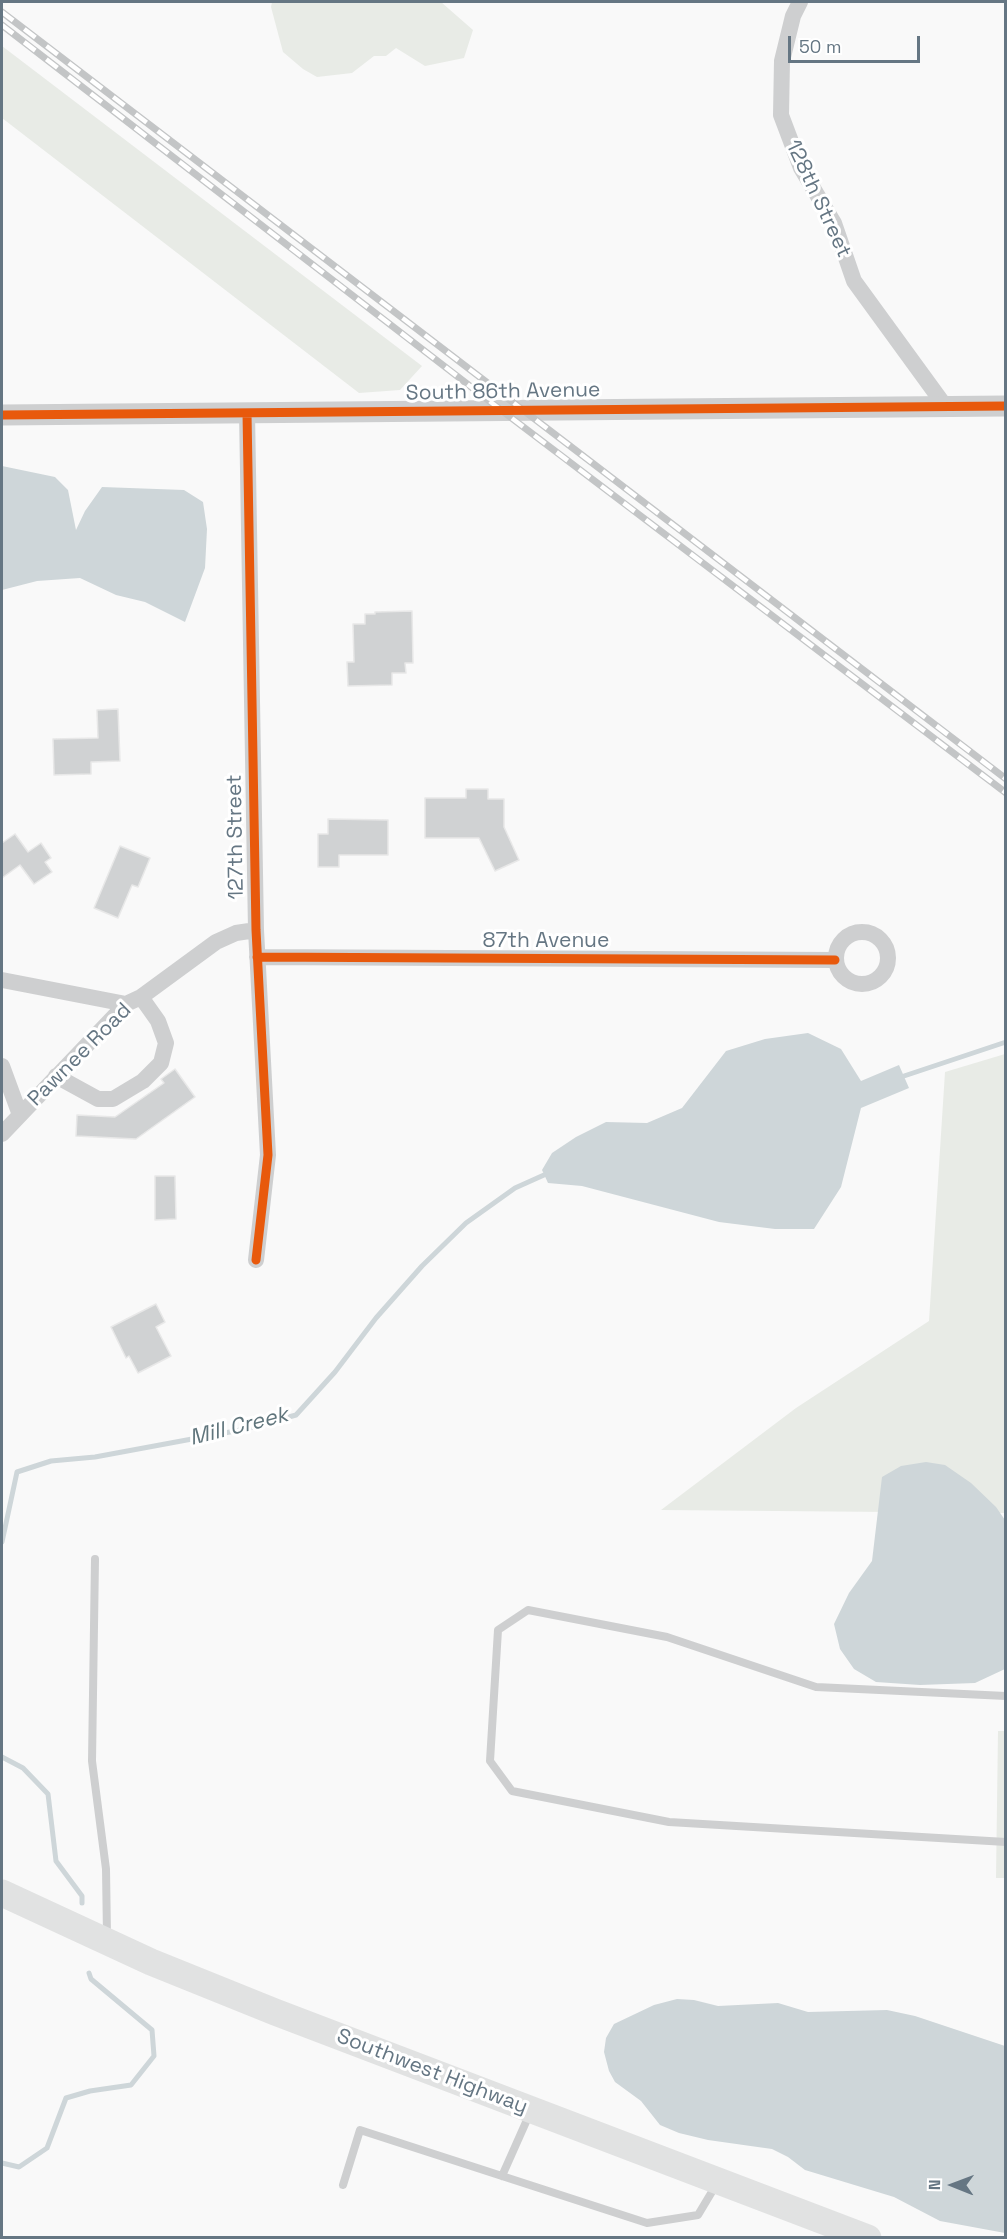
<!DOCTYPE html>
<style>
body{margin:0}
#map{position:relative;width:1007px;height:2239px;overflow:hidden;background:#f9f9f9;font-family:"Space Grotesk",sans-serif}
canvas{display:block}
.frame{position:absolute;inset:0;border:3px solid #657683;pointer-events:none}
.north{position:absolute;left:923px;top:2155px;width:60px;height:60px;-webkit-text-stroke:4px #fff;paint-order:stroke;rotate:271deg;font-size:16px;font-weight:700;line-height:24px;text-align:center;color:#657683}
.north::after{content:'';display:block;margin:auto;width:21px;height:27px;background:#657683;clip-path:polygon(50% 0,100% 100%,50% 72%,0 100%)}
.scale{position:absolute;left:788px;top:36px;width:132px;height:27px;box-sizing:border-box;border:3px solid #657683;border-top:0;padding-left:8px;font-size:18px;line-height:21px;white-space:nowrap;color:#657683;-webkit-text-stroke:4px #fff;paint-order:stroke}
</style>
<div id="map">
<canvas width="1007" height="2239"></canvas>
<div class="frame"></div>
<div class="north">N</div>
<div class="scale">50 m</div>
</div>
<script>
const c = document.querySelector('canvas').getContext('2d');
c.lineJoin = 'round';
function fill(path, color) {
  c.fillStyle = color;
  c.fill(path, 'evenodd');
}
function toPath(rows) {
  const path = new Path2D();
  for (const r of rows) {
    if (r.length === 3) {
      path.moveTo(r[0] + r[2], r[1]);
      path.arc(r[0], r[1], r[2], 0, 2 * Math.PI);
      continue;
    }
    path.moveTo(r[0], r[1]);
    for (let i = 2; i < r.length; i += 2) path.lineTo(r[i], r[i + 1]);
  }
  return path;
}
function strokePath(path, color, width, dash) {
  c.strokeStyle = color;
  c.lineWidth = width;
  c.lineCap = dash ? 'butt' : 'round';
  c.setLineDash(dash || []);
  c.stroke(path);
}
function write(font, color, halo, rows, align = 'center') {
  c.font = font + ' "Space Grotesk",sans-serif';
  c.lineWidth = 6;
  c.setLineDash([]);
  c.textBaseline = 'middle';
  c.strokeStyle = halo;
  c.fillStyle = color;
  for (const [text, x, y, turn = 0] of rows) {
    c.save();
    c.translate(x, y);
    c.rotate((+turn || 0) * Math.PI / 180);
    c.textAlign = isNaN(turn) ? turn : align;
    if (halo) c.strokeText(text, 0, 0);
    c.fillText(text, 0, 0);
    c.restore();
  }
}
fill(toPath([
 [272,2,441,2,473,30,464,58,425,66,396,48,386,56,374,56,352,73,317,77,303,69,283,52,271,7],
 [2,46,422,366,400,390,359,393,2,118],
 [1005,1054,1005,1513,661,1510,796,1408,929,1321,945,1072],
 [998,1731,1005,1731,1005,1878,996,1878]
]), '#e8ebe6');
fill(toPath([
 [2,466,55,477,68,490,76,530,85,511,102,487,184,490,203,502,207,529,205,568,185,622,145,602,116,595,80,578,37,581,2,590],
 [808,1033,841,1049,861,1081,899,1065,909,1088,861,1108,841,1187,814,1229,775,1229,719,1222,582,1186,548,1183,542,1170,552,1153,576,1137,606,1122,647,1123,682,1108,726,1051,765,1039],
 [926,1462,945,1465,971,1483,996,1507,1005,1520,1005,1669,975,1683,920,1685,876,1682,854,1669,840,1649,834,1624,849,1593,872,1561,882,1477,901,1466],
 [677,1999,694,2000,718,2006,778,2003,808,2012,887,2010,915,2016,1005,2046,1005,2233,940,2221,894,2197,805,2170,788,2157,772,2149,708,2140,679,2133,660,2125,641,2101,615,2082,609,2071,604,2052,606,2038,614,2024,654,2005]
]), '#ced6d9');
strokePath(toPath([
 [904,1076,1006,1042],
 [2,1542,17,1472,51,1461,95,1457,246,1429,296,1415,335,1372,376,1318,422,1266,466,1223,515,1188,544,1175],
 [2,1757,23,1768,48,1794,56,1861,82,1896,82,1903],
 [2,2163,19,2167,47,2148,66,2098,90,2091,131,2085,154,2056,152,2030,91,1979,89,1973]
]), '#ced6d9', 5);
const building = toPath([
 [412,611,413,663,405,663,406,673,392,673,392,685,348,686,347,662,354,662,353,624,365,624,365,614,375,614,375,612,412,611],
 [118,709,120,761,91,762,91,774,54,775,53,739,98,738,97,710,118,709],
 [466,789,488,789,488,799,504,799,504,827,519,860,495,871,479,838,425,838,425,798,466,798,466,789],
 [328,819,388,820,388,855,339,855,339,867,318,867,318,834,328,834,328,819],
 [15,834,28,852,41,843,51,858,45,862,52,872,34,884,20,865,2,878,2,843,15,834],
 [120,846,150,858,138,887,132,885,118,918,94,908,120,846],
 [175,1069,195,1097,136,1139,76,1136,77,1115,115,1117,164,1083,161,1079,175,1069],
 [155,1176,175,1176,176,1219,155,1220,155,1176],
 [156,1304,165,1322,156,1327,171,1356,138,1373,129,1356,126,1358,111,1327,156,1304]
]);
fill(building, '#d0d2d3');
strokePath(building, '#e8e8e8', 1.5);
strokePath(toPath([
 [95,1559,92,1761,106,1869,107,1936],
 [1006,1696,816,1687,667,1637,528,1610,498,1630,490,1761,512,1791,669,1822,1006,1842],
 [502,2176,530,2113],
 [343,2185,360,2130,647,2223,698,2215,716,2185]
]), '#cecfd0', 8);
strokePath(toPath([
 [800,2,793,16,782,61,781,115,801,168,834,223,854,281,945,406],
 [247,413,256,930,268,1155,256,1260],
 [862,958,26],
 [257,957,835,960],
 [2,980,126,1004],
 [2,1066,20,1115],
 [56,1076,98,1099,113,1099,143,1081,161,1063,166,1043,158,1021,141,997],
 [2,1134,126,1004,141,997,216,942,236,933,256,930]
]), '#cecfd0', 16);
strokePath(toPath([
 [2,415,1006,406]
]), '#cecfd0', 21);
strokePath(toPath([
 [2,1893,151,1962,275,2012,868,2238]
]), '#e1e2e2', 27);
const rail = toPath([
 [2,12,1006,779],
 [2,25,501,410,1006,793]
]);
strokePath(rail, '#c3c5c6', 7);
strokePath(rail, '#fff', 4.5, [14]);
strokePath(toPath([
 [247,413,256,930,268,1155,256,1260],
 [2,415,1006,406],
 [257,957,835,960]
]), '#e8590c', 9);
write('21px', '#657683', '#fff', [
 ["128th Street",818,199,65],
 ["South 86th Avenue",503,392,-1],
 ["127th Street",236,837,-91],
 ["87th Avenue",546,941],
 ["Pawnee Road",80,1055,-45],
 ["Southwest Highway",432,2072,21]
]);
write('italic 22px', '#60757c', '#fff', [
 ["Mill Creek",239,1427,-14]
]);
</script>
